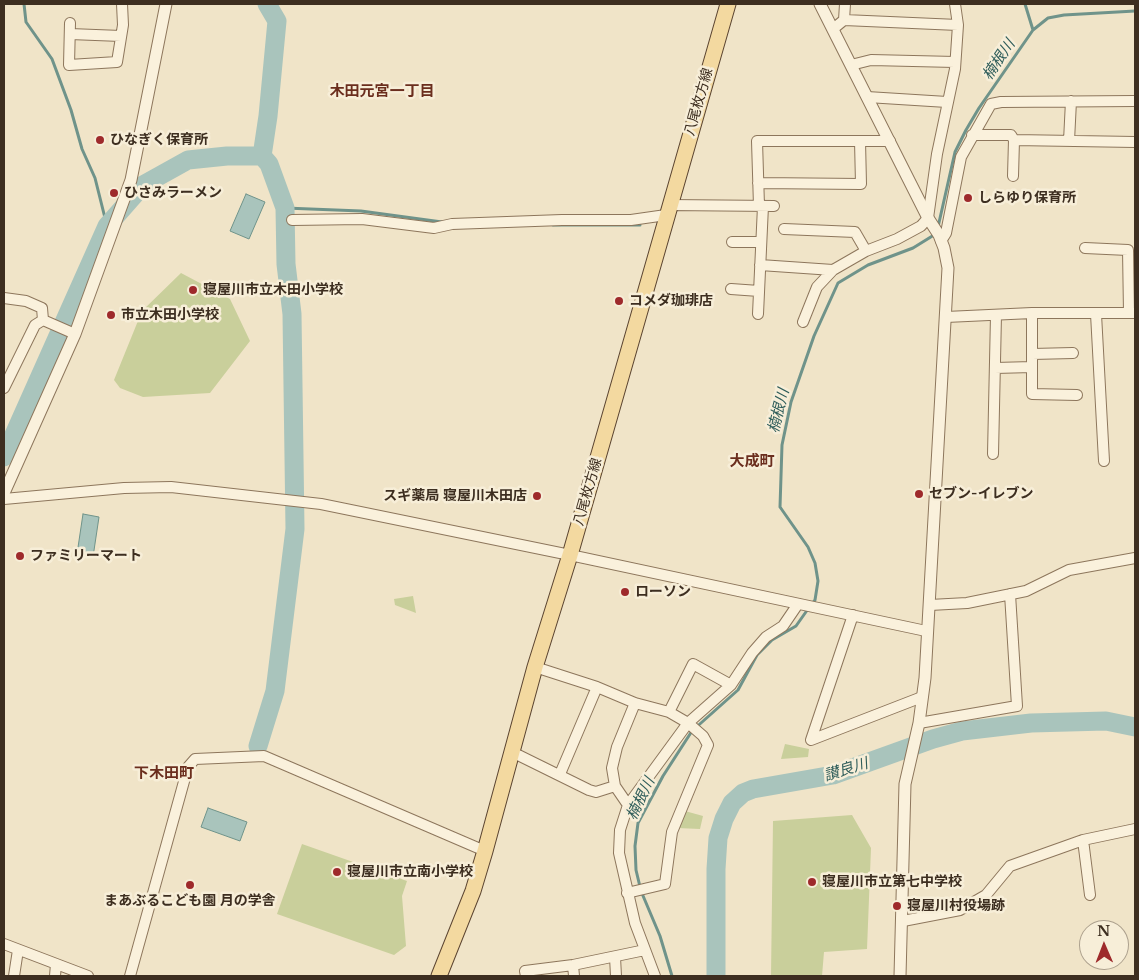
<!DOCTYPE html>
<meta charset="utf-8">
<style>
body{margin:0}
#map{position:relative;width:1139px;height:980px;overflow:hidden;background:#f0e4c8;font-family:"Libre Baskerville",serif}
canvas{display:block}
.frame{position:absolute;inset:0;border:5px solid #3d2e20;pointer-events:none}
.north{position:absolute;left:1079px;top:920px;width:50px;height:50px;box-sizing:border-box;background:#f7eed8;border:1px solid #ada18e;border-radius:50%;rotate:359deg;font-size:14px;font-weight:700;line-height:20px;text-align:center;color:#3d2e20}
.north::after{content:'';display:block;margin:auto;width:18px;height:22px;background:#9e2a2b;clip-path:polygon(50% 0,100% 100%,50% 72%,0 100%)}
</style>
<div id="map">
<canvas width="1139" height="980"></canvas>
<div class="frame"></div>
<div class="north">N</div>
</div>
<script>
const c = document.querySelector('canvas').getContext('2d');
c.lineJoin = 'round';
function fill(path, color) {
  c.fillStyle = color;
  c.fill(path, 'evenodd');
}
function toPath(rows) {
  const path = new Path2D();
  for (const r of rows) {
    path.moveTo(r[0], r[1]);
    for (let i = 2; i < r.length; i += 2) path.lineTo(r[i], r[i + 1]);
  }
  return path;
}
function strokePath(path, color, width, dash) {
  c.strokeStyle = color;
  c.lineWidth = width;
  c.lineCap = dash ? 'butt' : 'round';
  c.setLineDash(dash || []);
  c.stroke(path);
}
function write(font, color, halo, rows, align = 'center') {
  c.font = font + ' "Libre Baskerville","Noto Sans JP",serif';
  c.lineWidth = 5;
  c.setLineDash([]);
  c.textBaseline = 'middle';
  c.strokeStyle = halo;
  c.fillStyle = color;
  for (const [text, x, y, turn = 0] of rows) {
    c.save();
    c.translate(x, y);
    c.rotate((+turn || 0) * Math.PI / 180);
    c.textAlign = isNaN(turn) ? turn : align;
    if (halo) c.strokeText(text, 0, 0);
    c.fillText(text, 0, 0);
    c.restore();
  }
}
fill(toPath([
 [181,273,230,299,250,341,210,393,143,397,120,388,114,380,142,311],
 [413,596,416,613,395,605,394,599],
 [785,744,809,749,808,757,781,759],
 [685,811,703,816,700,829,677,828],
 [852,815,871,848,867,949,824,952,822,976,771,976,773,821],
 [302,844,407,881,402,896,406,946,394,955,277,914]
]), '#c9cf9b');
const water = toPath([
 [246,194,265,202,249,239,230,231,246,194],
 [83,514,99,517,93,557,77,554,83,514],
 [208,808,247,822,240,841,201,827,208,808]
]);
fill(water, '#a9c4bc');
strokePath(water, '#6f938a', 1);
strokePath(toPath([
 [24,4,26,22,52,59,71,110,82,149,95,178,107,226],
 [1025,4,1033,30],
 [285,208,361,211,442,222],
 [553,225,640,225],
 [938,227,955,152,966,130,979,108,1033,30,1048,18,1064,15,1135,11],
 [812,604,815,600,818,581,815,563,808,547,780,507,782,445,791,402,814,336,838,283,868,265,913,248,934,235],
 [672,976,660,936,641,891,636,870,635,846,638,823,663,776,692,731,738,690,757,655,772,640,796,626,808,609]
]), '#6f938a', 3);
strokePath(toPath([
 [4,457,107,226,143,185,188,160,227,156,262,156],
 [258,746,275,691,295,529,292,314,286,264,285,208,269,164,262,156,268,116,277,21,267,4],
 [716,976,716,869,718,838,724,819,732,803,743,793,753,789,833,775,933,739,962,731,1031,723,1106,721,1135,727]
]), '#a9c4bc', 19);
const minor = toPath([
 [844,20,958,25],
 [70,23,69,65,117,62,123,25,122,4],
 [833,29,844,20,845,4],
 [70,34,121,36],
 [851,65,871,60,955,62],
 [867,97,947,102],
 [972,135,1011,135,1014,140,1013,176],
 [1014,140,1135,142],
 [1069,141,1071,101],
 [758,183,861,184,860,141],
 [669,205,774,206],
 [759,206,757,141,890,141],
 [292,220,362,219,434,228,452,224,562,220,631,220,666,215],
 [784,229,855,232,866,251],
 [941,241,946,233,961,157,991,104,1001,102,1135,101],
 [732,242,761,242],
 [1085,248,1128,250,1129,313],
 [760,265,833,270],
 [731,289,759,291],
 [4,298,26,301,42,308,43,320],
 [1032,313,1032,394,1077,395],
 [758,314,763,206],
 [1096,314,1104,461],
 [946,317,1032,313,1135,313],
 [803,322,817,287,833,270,866,251,897,239,921,226,928,218,937,154,955,69,958,25,955,4],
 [1032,354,1073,353],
 [995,368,1032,367],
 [4,388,35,325,43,320,75,334],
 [993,454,996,315],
 [4,499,124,488,171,487,321,504,570,555,926,631],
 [930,605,967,603,1026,591,1069,570,1135,558],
 [853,615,811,740,922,697],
 [535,667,597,687,635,703,669,712,688,723,703,736,708,745,672,832,665,884,627,893],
 [669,712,693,664,731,685],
 [919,723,1017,706,1010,594],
 [512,752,589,790,596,792,615,786,628,805],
 [560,774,597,687],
 [615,786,612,768,617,747,635,703],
 [1083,840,1090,895],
 [903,921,960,910,986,895,1010,866,1083,840,1135,829],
 [4,944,88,976],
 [615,957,616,976],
 [573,965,574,976],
 [14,976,18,950],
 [55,976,56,964],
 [130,976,188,767,195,759,264,756,485,851],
 [526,976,525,971,573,965,645,950],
 [655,976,635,923,619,853,620,830,628,805,688,723,731,685,752,653,766,637,783,626,798,604]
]);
const tertiary = toPath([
 [820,4,928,218,939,235,944,248,948,268,925,678,919,723,905,784,900,976],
 [4,493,75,334,131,180,166,4]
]);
const primary = toPath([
 [439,976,473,891,485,851,535,667,570,555,728,4]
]);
strokePath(minor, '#8d765c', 12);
strokePath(tertiary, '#8d765c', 13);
strokePath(primary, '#5b4430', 17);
strokePath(minor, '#faf1dc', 10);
strokePath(tertiary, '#faf1dc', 11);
strokePath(primary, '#f3d9a0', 15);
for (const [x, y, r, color] of [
 [100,140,5,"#9e2a2b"],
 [114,193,5,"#9e2a2b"],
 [968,198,5,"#9e2a2b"],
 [193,290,5,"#9e2a2b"],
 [619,301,5,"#9e2a2b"],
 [111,315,5,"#9e2a2b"],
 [919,494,5,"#9e2a2b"],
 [537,496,5,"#9e2a2b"],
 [20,556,5,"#9e2a2b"],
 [625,592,5,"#9e2a2b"],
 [337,872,5,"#9e2a2b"],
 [812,882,5,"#9e2a2b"],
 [190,885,5,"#9e2a2b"],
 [897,906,5,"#9e2a2b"]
]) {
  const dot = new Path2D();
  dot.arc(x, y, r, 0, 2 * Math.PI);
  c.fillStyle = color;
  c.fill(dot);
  strokePath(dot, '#f7eed8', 2);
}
write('14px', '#3d2e20', '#f7eed8', [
 ["八尾枚方線",699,102,-74],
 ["八尾枚方線",588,492,-74]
]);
write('bold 14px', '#3d2e20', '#f7eed8', [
 ["ひなぎく保育所",110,140],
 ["ひさみラーメン",124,193],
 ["しらゆり保育所",978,198],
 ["寝屋川市立木田小学校",203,290],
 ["コメダ珈琲店",629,301],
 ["市立木田小学校",121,315],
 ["セブン-イレブン",929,494],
 ["スギ薬局 寝屋川木田店",527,496,"right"],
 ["ファミリーマート",30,556],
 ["ローソン",635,592],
 ["寝屋川市立南小学校",347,872],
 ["寝屋川市立第七中学校",822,882],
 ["まあぶるこども園 月の学舎",190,901,"center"],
 ["寝屋川村役場跡",907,906]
], 'left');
write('italic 15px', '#2f5d5a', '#f7eed8', [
 ["楠根川",999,60,-56],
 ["楠根川",779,411,-76],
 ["讃良川",846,770,-17],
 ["楠根川",641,799,-64]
]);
write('bold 15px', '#6b2e1e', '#f7eed8', [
 ["木田元宮一丁目",382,92],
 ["大成町",752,462],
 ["下木田町",164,774]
]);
</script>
